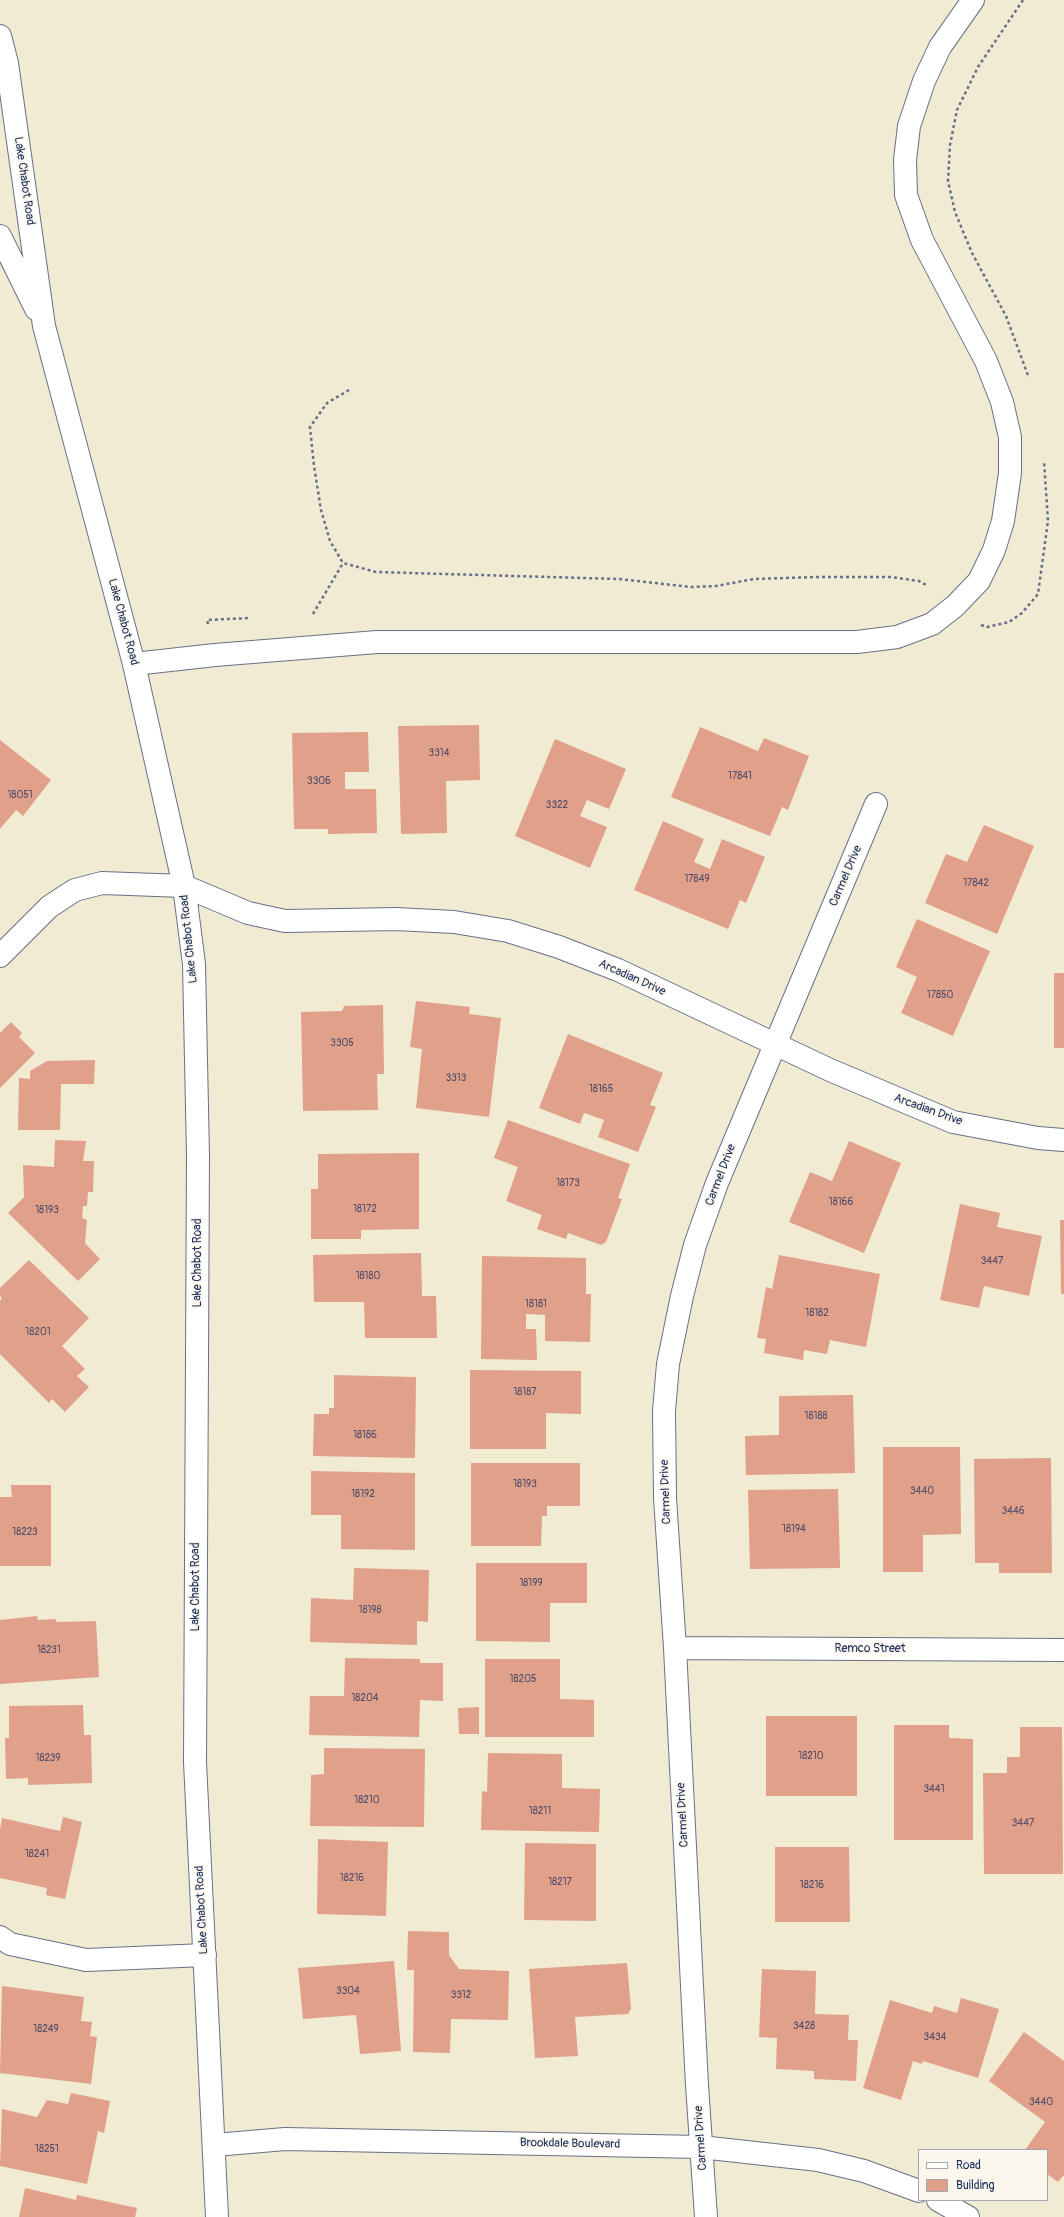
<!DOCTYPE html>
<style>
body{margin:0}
#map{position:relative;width:1064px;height:2217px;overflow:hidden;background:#f1ebd3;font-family:Pangolin,sans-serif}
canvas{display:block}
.legend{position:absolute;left:918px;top:2149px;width:130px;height:52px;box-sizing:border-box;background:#fbf7ec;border:1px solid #a1a7b3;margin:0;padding:5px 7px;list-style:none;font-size:12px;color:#1b2f5e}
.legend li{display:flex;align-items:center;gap:8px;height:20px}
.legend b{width:20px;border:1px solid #a1a7b3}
</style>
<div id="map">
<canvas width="1064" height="2217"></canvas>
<ul class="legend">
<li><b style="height:5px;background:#fff"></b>Road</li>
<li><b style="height:11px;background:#e0a089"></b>Building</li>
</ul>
</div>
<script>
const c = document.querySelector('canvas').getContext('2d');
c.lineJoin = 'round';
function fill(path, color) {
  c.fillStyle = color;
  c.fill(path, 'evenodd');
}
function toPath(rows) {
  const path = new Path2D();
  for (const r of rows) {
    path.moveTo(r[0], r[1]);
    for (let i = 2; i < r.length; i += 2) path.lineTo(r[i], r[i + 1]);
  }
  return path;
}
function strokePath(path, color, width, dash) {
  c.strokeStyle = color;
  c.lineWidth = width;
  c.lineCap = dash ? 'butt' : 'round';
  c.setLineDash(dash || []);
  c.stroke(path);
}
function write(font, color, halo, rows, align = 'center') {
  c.font = font + ' Pangolin,sans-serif';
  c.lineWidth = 3.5;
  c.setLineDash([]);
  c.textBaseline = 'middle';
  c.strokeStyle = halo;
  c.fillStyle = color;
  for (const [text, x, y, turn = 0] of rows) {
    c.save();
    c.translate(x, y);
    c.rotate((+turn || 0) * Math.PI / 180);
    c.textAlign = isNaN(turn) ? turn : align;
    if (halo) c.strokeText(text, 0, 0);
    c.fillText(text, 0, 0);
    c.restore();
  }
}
fill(toPath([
 [479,725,480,780,446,781,447,833,401,834,398,726],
 [700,727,758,751,764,738,809,756,788,810,782,807,770,836,671,797],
 [368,732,369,772,345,772,345,789,376,789,377,833,328,834,328,829,294,829,292,733],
 [555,739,626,769,609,809,587,800,580,816,607,827,590,868,515,836],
 [0,740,51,780,23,816,16,810,0,829],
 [663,821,704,839,694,862,710,869,722,839,765,857,746,903,740,900,728,929,634,890],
 [984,825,1034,846,997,934,925,903,946,854,967,862],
 [917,919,990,951,953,1036,901,1013,917,977,896,967],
 [1054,973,1064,973,1064,1048,1054,1048],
 [416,1001,470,1007,469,1014,501,1018,489,1117,416,1108,422,1049,410,1047],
 [383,1005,384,1074,377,1074,378,1110,303,1111,301,1012,342,1011,344,1006],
 [11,1022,22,1033,19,1037,35,1053,0,1088,0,1033],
 [568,1034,663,1073,650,1105,656,1107,638,1152,598,1137,604,1120,584,1113,580,1124,539,1108],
 [95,1060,94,1084,61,1084,60,1130,18,1130,19,1078,30,1079,30,1071,47,1061],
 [508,1120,630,1164,618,1198,622,1199,606,1242,601,1245,568,1233,566,1239,537,1229,542,1215,506,1201,518,1167,494,1158],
 [55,1140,86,1141,83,1161,94,1161,93,1192,88,1192,87,1206,83,1206,82,1218,87,1220,85,1243,100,1259,78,1281,8,1213,24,1197,23,1165,54,1167],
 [849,1141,901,1163,864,1253,789,1222,810,1172,832,1181],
 [419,1153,419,1229,361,1230,361,1239,311,1239,311,1189,318,1189,318,1154],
 [960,1204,1000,1213,997,1227,1042,1236,1029,1296,984,1286,979,1308,940,1300],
 [1060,1220,1064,1220,1064,1294,1061,1294],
 [421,1253,422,1296,436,1296,437,1338,365,1338,364,1302,314,1302,313,1255],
 [779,1255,880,1274,866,1347,830,1340,827,1354,804,1350,803,1360,764,1353,766,1339,757,1338,766,1287,772,1289],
 [482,1256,586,1258,586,1294,591,1294,590,1342,545,1341,545,1315,526,1314,526,1329,536,1329,537,1360,481,1359],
 [29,1260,89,1318,62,1346,85,1369,77,1376,89,1387,65,1412,52,1399,49,1403,0,1354,0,1301,2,1298,0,1296,0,1288],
 [470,1370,581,1371,581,1414,546,1413,546,1449,470,1449],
 [334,1375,416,1377,415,1458,313,1456,314,1414,329,1414,329,1408,334,1408],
 [853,1395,855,1473,746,1475,745,1436,779,1435,779,1396],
 [883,1447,960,1447,961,1534,923,1535,923,1572,883,1572],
 [1051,1458,1052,1573,999,1573,999,1563,975,1563,974,1459],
 [471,1463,580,1463,580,1506,547,1506,547,1516,542,1516,541,1546,471,1546],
 [311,1471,415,1473,415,1550,341,1549,341,1515,311,1515],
 [11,1485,51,1485,51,1566,0,1566,0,1497,12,1497],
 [838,1489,840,1568,750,1569,748,1490],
 [476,1563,587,1563,587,1603,550,1603,550,1642,476,1641],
 [354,1568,429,1570,428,1622,417,1621,417,1645,310,1642,311,1598,353,1600],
 [37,1616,38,1620,56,1619,56,1622,96,1621,99,1677,0,1684,0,1620],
 [345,1658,420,1659,420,1663,443,1663,443,1701,420,1700,419,1737,309,1735,310,1696,344,1696],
 [485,1659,560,1659,560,1699,594,1700,594,1737,485,1737],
 [83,1705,84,1735,91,1735,92,1783,28,1785,28,1778,6,1779,5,1738,9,1738,9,1706],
 [479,1707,479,1734,459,1734,458,1708],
 [766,1716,857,1716,857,1796,766,1796],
 [894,1725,949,1725,949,1738,973,1739,973,1840,894,1840],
 [1020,1727,1062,1727,1063,1874,984,1874,983,1773,1007,1773,1007,1757,1020,1757],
 [324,1748,425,1749,424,1827,310,1826,311,1775,324,1774],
 [488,1753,562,1754,562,1788,600,1789,599,1832,481,1830,482,1791,487,1792],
 [63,1817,82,1822,65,1899,46,1895,47,1888,0,1878,0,1829,2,1818,60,1831],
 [318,1839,388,1842,386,1916,317,1914],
 [525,1843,596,1844,596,1921,524,1920],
 [775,1847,849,1847,850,1922,775,1922],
 [408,1931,449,1932,449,1955,459,1969,509,1971,508,2020,451,2019,450,2053,413,2052,414,1970,407,1970],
 [394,1961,401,2051,360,2054,356,2015,303,2019,298,1968],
 [627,1963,631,2009,628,2014,575,2017,578,2056,535,2058,529,1969],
 [762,1969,816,1971,815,2014,849,2015,848,2040,858,2040,856,2081,814,2079,814,2071,776,2069,777,2038,759,2037],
 [2,1986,84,1997,81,2021,92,2022,90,2036,97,2037,91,2084,0,2073],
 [961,1998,999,2009,978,2078,923,2061,922,2064,913,2061,901,2100,863,2088,890,2000,932,2013,934,2006,957,2013],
 [1024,2032,1064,2061,1064,2175,1058,2182,1047,2174,1047,2150,1025,2150,1045,2122,989,2081],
 [71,2093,110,2101,104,2133,98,2131,87,2184,0,2166,2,2109,37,2117,47,2100,68,2104],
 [25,2188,76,2200,77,2195,137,2208,135,2217,19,2217]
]), '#e0a089');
const minor = toPath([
 [134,664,215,655,377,642,857,642,897,637,932,624,955,606,979,581,994,550,1003,521,1010,473,1010,437,1002,402,986,361,922,240,906,195,905,160,909,126,924,81,940,47,973,0],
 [0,956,49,907,61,899,75,890,102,883,184,886,248,913,285,921,396,919,454,922,508,931,559,947,618,970,830,1070,953,1122,1038,1138,1064,1140],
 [675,1648,1064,1650],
 [0,1937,10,1944,86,1960,205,1955],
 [215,2145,285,2139,701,2147,818,2160,864,2171,919,2191],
 [938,2200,968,2217],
 [706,2217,697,2085,675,1648,665,1498,664,1411,668,1364,682,1296,695,1245,717,1183,876,804]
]);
const major = toPath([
 [0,36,7,63,44,326,134,664,184,886,194,964,198,1156,195,1762,217,2217],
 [0,236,36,309]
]);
strokePath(minor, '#667187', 24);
strokePath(major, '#667187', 24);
strokePath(toPath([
 [1023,0,978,67,957,110,950,145,948,181,955,212,972,253,1006,316,1029,378],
 [349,390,327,403,310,427,314,466,321,510,330,541,343,563,376,572,619,579,691,587,716,586,754,579,816,577,891,577,919,581,928,586],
 [313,614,343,563],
 [208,624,207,620,250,618],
 [981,625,987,627,1009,622,1022,613,1038,594,1048,521,1044,461]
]), '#667187', 2.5, [3, 3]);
strokePath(minor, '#fff', 22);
strokePath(major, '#fff', 22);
write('10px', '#4c4b69', null, [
 ["3314",439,753],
 ["17841",740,776],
 ["3306",319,781],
 ["18051",20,795],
 ["3322",557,805],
 ["17849",697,879],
 ["17842",976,883],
 ["17850",940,995],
 ["3305",342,1043],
 ["3313",456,1078],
 ["18165",601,1089],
 ["18173",568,1183],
 ["18166",841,1202],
 ["18172",365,1209],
 ["18193",47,1210],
 ["3447",992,1261],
 ["18180",368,1276],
 ["18181",536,1304],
 ["18182",817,1313],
 ["18201",38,1332],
 ["18187",525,1392],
 ["18188",816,1416],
 ["18186",365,1435],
 ["18193",525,1484],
 ["3440",922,1491],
 ["18192",363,1494],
 ["3446",1013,1511],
 ["18194",794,1529],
 ["18223",25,1532],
 ["18199",531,1583],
 ["18198",370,1610],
 ["18231",49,1650],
 ["18205",523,1679],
 ["18204",365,1698],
 ["18210",811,1756],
 ["18239",48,1758],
 ["3441",934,1789],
 ["18210",367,1800],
 ["18211",540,1811],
 ["3447",1023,1823],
 ["18241",37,1854],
 ["18216",352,1878],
 ["18217",560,1882],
 ["18216",812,1885],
 ["3304",348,1991],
 ["3312",461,1995],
 ["3428",804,2026],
 ["18249",46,2029],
 ["3434",935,2037],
 ["3440",1041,2102],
 ["18251",47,2149]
]);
write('12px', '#1b2f5e', '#fbf7ec', [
 ["Lake Chabot Road",24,181,82],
 ["Lake Chabot Road",123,622,75],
 ["Carmel Drive",846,876,-67],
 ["Lake Chabot Road",189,939,-96],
 ["Arcadian Drive",632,978,24],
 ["Arcadian Drive",928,1110,20],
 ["Carmel Drive",721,1175,-69],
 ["Lake Chabot Road",198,1263,-90],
 ["Carmel Drive",666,1492,-92],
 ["Lake Chabot Road",196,1587,-90],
 ["Remco Street",870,1649],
 ["Carmel Drive",683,1815,-93],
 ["Lake Chabot Road",202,1910,-93],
 ["Carmel Drive",701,2138,-94],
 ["Brookdale Boulevard",570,2144,1]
]);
</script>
